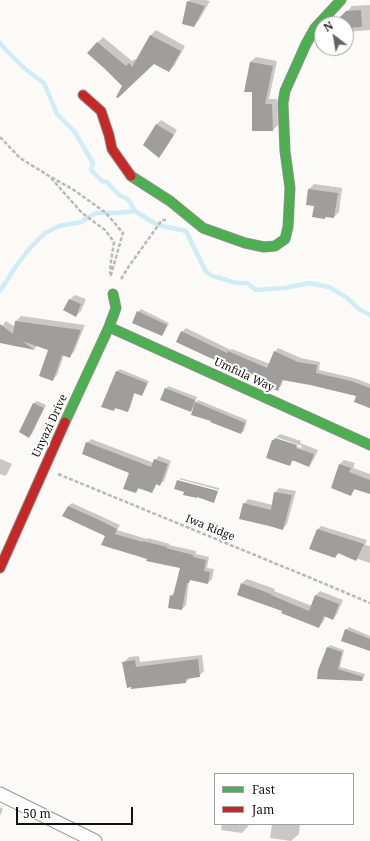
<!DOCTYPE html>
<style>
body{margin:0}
#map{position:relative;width:370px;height:841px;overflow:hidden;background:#fcfaf7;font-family:"Noto Serif",serif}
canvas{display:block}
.legend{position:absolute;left:214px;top:773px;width:140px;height:52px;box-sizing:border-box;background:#fff;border:1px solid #a0a0a0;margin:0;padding:5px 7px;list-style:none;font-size:12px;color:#111}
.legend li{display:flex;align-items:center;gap:8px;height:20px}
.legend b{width:20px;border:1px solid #a0a0a0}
.north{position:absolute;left:314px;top:16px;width:40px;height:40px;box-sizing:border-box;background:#fff;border:1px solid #a0a0a0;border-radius:50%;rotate:329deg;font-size:11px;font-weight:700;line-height:16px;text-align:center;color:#111}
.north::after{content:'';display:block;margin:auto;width:14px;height:18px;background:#636362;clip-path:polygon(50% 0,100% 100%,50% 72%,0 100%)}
.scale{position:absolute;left:16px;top:807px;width:117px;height:18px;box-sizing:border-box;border:2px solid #111;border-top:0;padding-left:5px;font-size:12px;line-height:14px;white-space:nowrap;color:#111;-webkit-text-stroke:3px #fff;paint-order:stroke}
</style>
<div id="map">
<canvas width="370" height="841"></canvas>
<ul class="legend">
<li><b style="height:5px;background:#4caf50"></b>Fast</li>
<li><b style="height:5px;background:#c62828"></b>Jam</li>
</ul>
<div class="north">N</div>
<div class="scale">50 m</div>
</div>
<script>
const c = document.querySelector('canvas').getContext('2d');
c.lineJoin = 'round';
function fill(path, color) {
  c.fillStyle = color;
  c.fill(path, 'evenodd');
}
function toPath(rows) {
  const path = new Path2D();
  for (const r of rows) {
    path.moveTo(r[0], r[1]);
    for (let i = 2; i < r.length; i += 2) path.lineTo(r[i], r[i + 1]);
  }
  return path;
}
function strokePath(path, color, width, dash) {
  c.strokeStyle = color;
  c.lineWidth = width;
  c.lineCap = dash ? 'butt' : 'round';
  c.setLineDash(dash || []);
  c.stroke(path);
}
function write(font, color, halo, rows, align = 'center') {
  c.font = font + ' "Noto Serif",serif';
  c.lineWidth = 4;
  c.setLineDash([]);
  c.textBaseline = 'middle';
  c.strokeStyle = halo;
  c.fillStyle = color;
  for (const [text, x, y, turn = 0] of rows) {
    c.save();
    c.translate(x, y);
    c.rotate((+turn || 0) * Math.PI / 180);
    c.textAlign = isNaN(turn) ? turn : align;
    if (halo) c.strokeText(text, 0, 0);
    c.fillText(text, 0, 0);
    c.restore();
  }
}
fill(toPath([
 [190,0,206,0,210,1,199,20,194,26,188,2],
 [370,5,370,30,346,32,346,24,342,24,341,18,352,6],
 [156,30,185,46,174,66,169,71,154,63,123,85,88,53,103,37,132,61,135,59,137,61,151,35],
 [256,57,277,61,269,99,277,99,278,125,273,130,250,62],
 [161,120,177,130,163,152,159,157,144,145,157,124],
 [314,184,342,188,339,212,334,217,327,216,325,218,315,205,309,189],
 [75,295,86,299,81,311,76,316,69,300],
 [141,309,169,323,164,333,162,335,138,312],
 [21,316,85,325,74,352,69,357,64,355,57,375,52,380,50,350,38,345,34,349,5,343,0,339,0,328,2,326,6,321,15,327,16,321],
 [186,328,231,350,232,349,270,364,275,352,278,348,301,358,320,362,319,370,354,378,370,384,370,408,366,407,366,406,357,395,310,384,284,379,281,386,277,390,267,380,182,332],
 [120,369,149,381,144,392,142,395,135,392,130,408,127,411,116,408,113,410,117,371],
 [168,386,197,397,195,403,198,400,247,420,244,431,241,433,212,420,194,407,191,411,166,389],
 [37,401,46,405,32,434,29,436,20,432,34,403],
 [280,434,301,441,300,443,318,450,313,461,309,466,294,460,289,465,273,440,275,438,301,448,302,446,276,437],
 [91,439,154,463,155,460,159,456,171,461,164,481,160,484,157,483,155,488,152,492,140,487,136,492,130,473,87,443],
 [1,459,12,464,7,474,5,476,0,474,0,460],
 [344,460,355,463,353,468,370,474,370,493,356,488,351,494,332,487,340,464],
 [180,478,219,488,219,490,179,479],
 [279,488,296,491,287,524,282,529,244,504,248,499,273,505,275,493],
 [72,503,120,525,117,530,147,539,148,538,170,544,169,545,196,551,196,554,209,557,207,568,214,569,212,579,208,583,191,580,189,581,186,605,182,609,171,596,175,592,181,567,148,558,107,536,68,506],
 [321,526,367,540,365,545,370,546,370,563,358,559,356,560,339,553,335,557,317,530],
 [247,579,275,589,274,591,312,606,316,595,320,591,343,600,337,614,333,619,326,616,323,622,319,627,283,610,242,583],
 [349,627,370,636,370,650,346,630],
 [330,645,344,650,340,667,365,674,364,677,362,680,319,670,328,647],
 [202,655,204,671,199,676,190,678,186,682,132,688,123,663,129,657,139,656,140,662],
 [0,807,3,809,0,816],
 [222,824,249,824,249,825,242,833,221,830],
 [272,824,300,824,299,834,291,841,270,838]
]), '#0003');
strokePath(toPath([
 [0,43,4,48,25,69,44,83,57,114,74,131,93,163,91,170,102,181,107,182,119,195,128,199,135,211,154,223,162,226,186,231,206,272,213,276,236,283,247,283,256,290,285,288,309,283,329,287,346,297,359,309,370,315],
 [0,291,16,266,26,253,33,245,45,233,59,226,81,222,96,213,117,213,135,211]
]), '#ceedf5', 4.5);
fill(toPath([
 [187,1,205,6,194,27,182,24],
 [361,10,362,27,346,28,346,24,340,24,340,17,346,11],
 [150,35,181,51,169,72,154,64,118,98,116,97,122,86,105,69,87,53,97,42,126,66,129,63,132,67],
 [250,62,273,66,265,104,272,104,273,131,252,131,252,92,244,92],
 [156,124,174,135,159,158,143,145],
 [308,189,338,193,334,218,325,217,325,219,312,217,314,206,306,205],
 [69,299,81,304,76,317,63,310],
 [137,311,167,325,162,336,132,323],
 [15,321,81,330,70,358,62,355,53,381,39,376,48,350,22,341,35,350,0,343,0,324,13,334],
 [181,331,227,353,228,351,267,368,274,351,298,362,317,365,316,373,351,381,370,388,370,408,354,402,356,396,310,385,282,380,278,391,264,385,266,380,208,357,176,342],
 [116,371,147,383,142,396,134,393,128,412,115,408,114,411,101,407],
 [165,388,195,400,191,412,160,400],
 [195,402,245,423,241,434,210,422,211,421,191,415],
 [33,403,44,408,29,438,19,432],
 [275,438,297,445,296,448,314,454,309,467,292,460,290,466,266,458,272,440,274,440],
 [86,442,151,467,154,459,168,464,160,486,156,484,152,493,138,488,136,493,123,489,129,473,82,454],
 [339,464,351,468,349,472,370,480,370,494,354,489,351,496,331,488],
 [177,480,218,491,214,503,197,497,197,498,183,495,184,492,174,489],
 [274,492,292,495,283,530,269,526,239,519,243,503,271,510],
 [68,506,97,519,117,529,115,534,143,542,143,541,167,547,166,548,193,555,193,557,206,560,204,571,210,572,208,584,190,580,189,583,187,583,182,610,168,608,170,595,173,596,180,568,146,561,147,559,101,545,105,536,62,516],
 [317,529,364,544,356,561,338,553,335,558,309,549],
 [241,583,271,594,271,595,309,611,315,595,339,604,333,620,324,616,319,628,281,613,282,611,237,595],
 [345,629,370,639,370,651,341,641],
 [327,647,342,652,338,669,363,677,362,681,317,679,318,670],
 [198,659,200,677,186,679,186,683,131,689,131,687,127,688,122,662,135,660,136,667]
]), '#a09e9c');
const street = toPath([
 [0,794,95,841]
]);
const fast = toPath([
 [131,176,170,201,203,228,245,243,264,247,275,246,285,239,288,227,290,188,285,151,283,103,285,91,306,44,315,28,341,0],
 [109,327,370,445],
 [65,422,109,327,116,308,113,294]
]);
const jam = toPath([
 [83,95,101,111,109,135,112,149,131,176],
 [0,568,65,422]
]);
strokePath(street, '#979695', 15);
strokePath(fast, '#8d8d8b', 11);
strokePath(jam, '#8d8d8b', 11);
strokePath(toPath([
 [0,137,20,158,49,176,74,190,106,213,123,233,110,278],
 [51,178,82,213,105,230,114,242,111,261,110,274],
 [121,279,129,266,162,220,166,220],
 [58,474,318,581,370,603]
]), '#b9b9b8', 2.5, [4, 2]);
strokePath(street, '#fffefe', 13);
strokePath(fast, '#4caf50', 9);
strokePath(jam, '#c62828', 9);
write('11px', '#111', '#fff', [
 ["Umfula Way",244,375,25],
 ["Unyazi Drive",50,426,-65],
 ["Iwa Ridge",210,528,22]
]);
</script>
